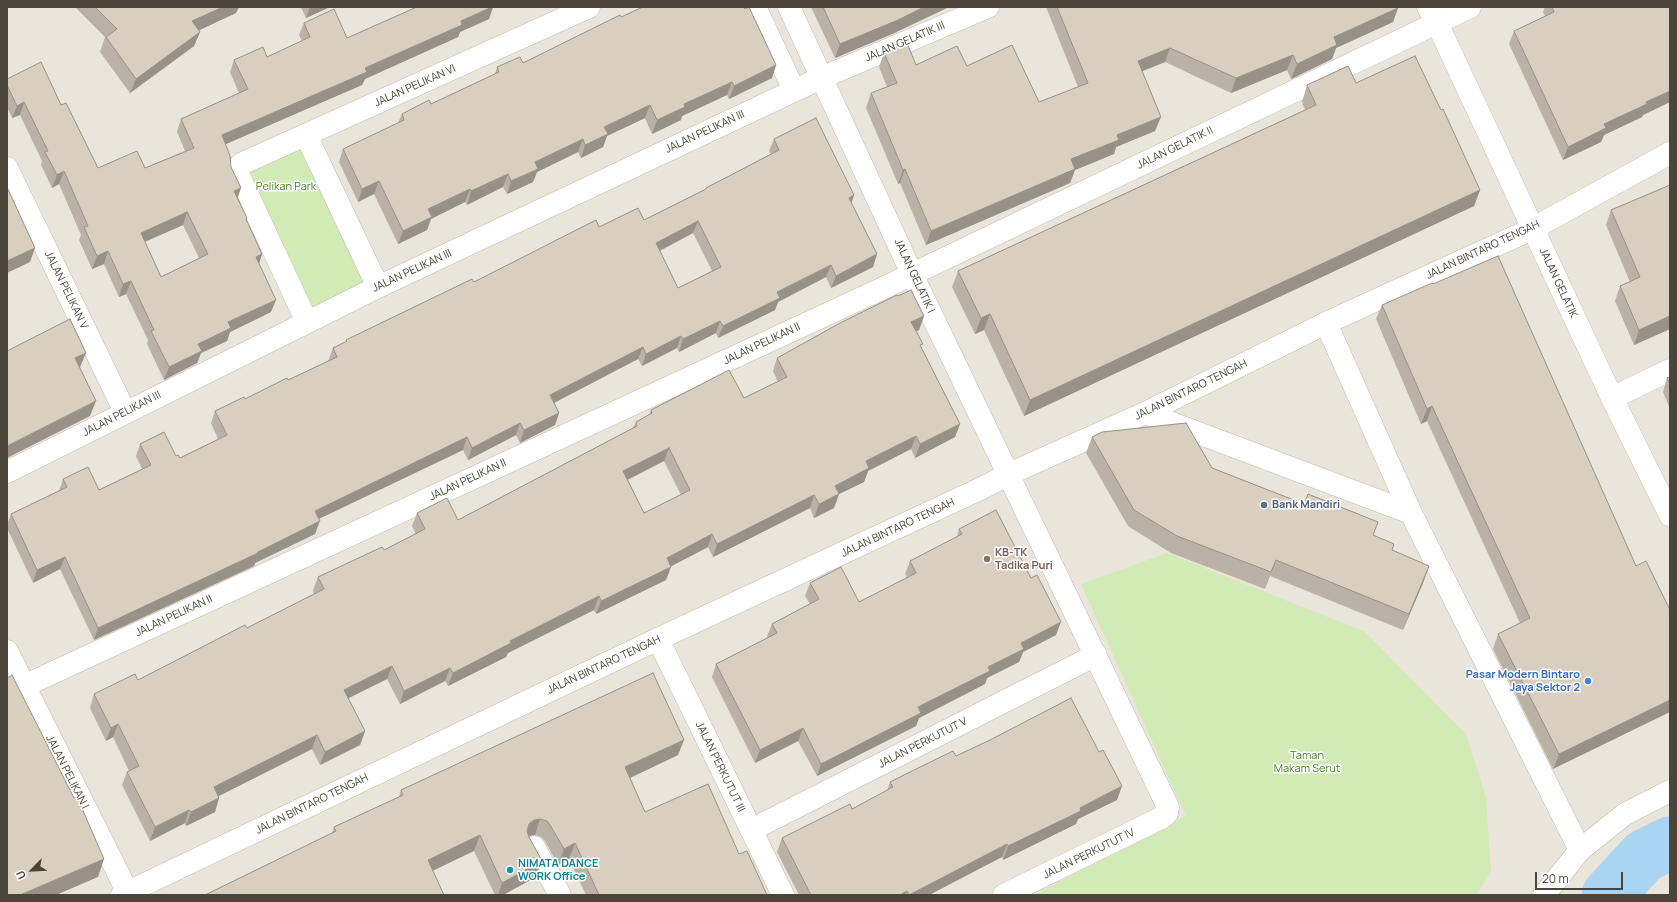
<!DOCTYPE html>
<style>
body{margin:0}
#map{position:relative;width:1677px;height:902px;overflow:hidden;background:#f6f3ec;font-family:Manrope,sans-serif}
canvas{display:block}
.frame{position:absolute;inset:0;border:8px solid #4b4439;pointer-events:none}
.north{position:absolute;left:12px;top:850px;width:40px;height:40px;-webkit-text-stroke:3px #fff;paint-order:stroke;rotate:246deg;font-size:11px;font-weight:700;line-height:16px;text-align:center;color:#4b4439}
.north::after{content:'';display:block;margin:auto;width:14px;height:18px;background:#4b4439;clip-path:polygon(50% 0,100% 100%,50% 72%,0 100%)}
.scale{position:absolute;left:1535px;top:872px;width:88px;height:18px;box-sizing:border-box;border:2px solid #4b4439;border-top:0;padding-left:5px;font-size:12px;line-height:14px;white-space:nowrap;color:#4b4439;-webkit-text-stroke:3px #fff;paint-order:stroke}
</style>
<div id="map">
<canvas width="1677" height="902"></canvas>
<div class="frame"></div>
<div class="north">U</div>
<div class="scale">20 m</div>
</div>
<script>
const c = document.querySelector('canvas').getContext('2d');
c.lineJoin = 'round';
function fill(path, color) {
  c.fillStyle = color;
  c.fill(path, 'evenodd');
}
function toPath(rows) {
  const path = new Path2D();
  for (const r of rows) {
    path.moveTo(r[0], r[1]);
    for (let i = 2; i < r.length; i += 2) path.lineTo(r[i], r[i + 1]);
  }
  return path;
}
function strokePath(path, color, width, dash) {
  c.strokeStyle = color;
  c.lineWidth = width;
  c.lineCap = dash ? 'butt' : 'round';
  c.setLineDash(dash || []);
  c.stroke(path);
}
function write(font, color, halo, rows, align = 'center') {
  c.font = font + ' Manrope,sans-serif';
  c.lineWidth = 3;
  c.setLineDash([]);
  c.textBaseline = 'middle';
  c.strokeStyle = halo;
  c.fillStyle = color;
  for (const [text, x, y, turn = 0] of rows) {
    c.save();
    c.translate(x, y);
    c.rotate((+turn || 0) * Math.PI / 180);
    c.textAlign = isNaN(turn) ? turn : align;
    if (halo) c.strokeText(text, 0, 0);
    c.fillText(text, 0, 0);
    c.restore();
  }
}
fill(toPath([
 [7,7,1670,7,1670,895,7,895]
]), '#eae5da');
fill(toPath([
 [299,146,367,287,313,313,245,171],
 [1167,553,1365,632,1466,734,1486,797,1491,872,1476,895,1034,895,1186,816,1081,584]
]), '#d2eab5');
strokePath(toPath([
 [1608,895,1644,856,1670,843]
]), '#a9d4f2', 53);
const minor = toPath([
 [755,7,794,90],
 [789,7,912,274,1168,807,1167,813,1163,817,1004,895],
 [1428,7,1437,23,1612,398,1670,515],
 [306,135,378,287],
 [7,168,125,412],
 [307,322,238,174,238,169,241,164,589,7],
 [1326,323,1411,513,1580,850],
 [1612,398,1670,370],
 [1145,413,1411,513],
 [7,472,378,287,821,78,988,7],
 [658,639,783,895],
 [7,651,129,895],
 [24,686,877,291,1470,7],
 [751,830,1096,655],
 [534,847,560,895],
 [122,895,658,639,982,488,1009,474,1145,413,1326,323,1532,229,1670,153]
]);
const tertiary = toPath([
 [1544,895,1580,850,1625,814,1670,791]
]);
strokePath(minor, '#c2bbae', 23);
strokePath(tertiary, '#c2bbae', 23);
strokePath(minor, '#fff', 22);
strokePath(tertiary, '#fff', 22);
fill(toPath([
 [75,7,239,7,236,13,199,30,200,32,194,46,130,93,100,52,105,37],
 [301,7,330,7,306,18],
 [417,7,493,7,489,19,460,32,458,37,365,79,362,85,225,144,231,167,241,188,238,197,247,218,246,221,262,254,259,263,271,312,230,332,227,341,201,353,197,363,164,380,147,344,148,340,126,294,119,297,104,264,92,269,79,240,81,235,59,184,52,188,41,165,42,161,20,115,12,118,7,107,7,79,61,105,98,168,145,168,185,151,177,132,181,119,239,93,230,72,234,60,267,57,302,41,299,35,304,23,347,38],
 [183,225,199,258,161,277,145,242],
 [811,7,949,7,892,34,835,58],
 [1046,7,1398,7,1398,8,1393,22,1336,48,1332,59,1291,79,1287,70,1231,93,1165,62,1142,71,1155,131,1116,147,1114,154,1075,170,1070,183,926,245,900,183,898,184,866,108,871,93,887,87,879,67,884,53,916,65,967,66,1039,102,1078,87],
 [1545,7,1670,7,1670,102,1643,115,1642,117,1604,135,1601,142,1563,160,1509,44,1514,31,1545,16,1543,12],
 [621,17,776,65,772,78,729,99,727,95,682,116,681,120,652,134,645,118,607,136,603,147,581,158,578,152,537,172,533,182,507,194,503,187,467,205,465,202,431,219,427,230,398,244,374,194,358,202,339,162,343,149,398,123,402,114,431,104,495,74,497,67,523,63],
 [1356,83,1441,110,1480,190,1474,206,1024,416,984,330,975,334,952,287,958,271,1305,110,1302,102,1307,85],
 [774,139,854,195,851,203,877,254,873,267,831,288,826,277,778,302,775,310,718,338,716,333,679,352,677,348,642,366,638,359,554,403,559,413,555,425,520,443,516,435,468,460,463,450,319,519,315,534,255,563,254,566,94,640,60,569,33,583,7,528,7,525,11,514,59,491,63,479,99,490,142,469,136,456,140,444,180,458,218,439,211,423,215,411,245,399,288,380,328,361,333,348,346,342,346,340,474,282,599,227,644,220,705,190,706,188,771,154,769,151],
 [693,233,712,271,678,288,660,251],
 [1670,185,1670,329,1634,345,1615,301,1620,286,1630,282,1606,225,1611,210],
 [1433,284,1636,566,1553,769,1493,649,1498,634,1520,623,1427,421,1421,424,1376,319,1382,305],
 [898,296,924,316,919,330,916,331,921,347,960,424,955,437,915,458,911,449,868,471,864,482,839,494,834,508,814,518,810,508,713,557,708,547,671,566,666,580,596,614,594,610,508,653,506,657,448,686,445,681,400,704,387,679,348,698,365,731,360,745,320,765,312,749,218,796,219,798,215,812,186,826,185,823,150,841,122,785,127,772,129,771,113,737,106,741,90,708,94,694,138,680,247,628,314,594,313,590,318,577,384,550,416,534,412,526,417,513,458,520,633,428,636,422,649,415,651,410,744,398,778,382,773,371,777,358],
 [664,461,681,495,644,513,628,480],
 [1670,377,1670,409,1663,392,1667,378],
 [1092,437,1212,468,1304,504,1378,522,1373,536,1392,550,1429,566,1423,583,1403,630,1270,576,1265,589,1171,553,1128,526,1086,453],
 [959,529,1056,635,1023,652,1019,662,987,678,985,684,919,718,916,726,817,776,798,741,755,763,712,677,716,664,768,638,767,636,772,624,810,604,805,596,810,583,859,602,907,578,905,574,910,561,957,537],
 [678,755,630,778,645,812,739,854,767,895,586,895,569,859,558,865,545,841,541,837,535,835,528,836,542,861,536,877,503,895,495,895,474,851,332,833,334,827,399,797,401,790],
 [956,756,1117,800,1078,819,1076,824,1003,860,1002,857,929,895,799,895,777,852,782,838,852,809,887,791,890,782]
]), '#bab2a6');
fill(toPath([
 [223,7,239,7,236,13,187,36,192,21],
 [310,7,330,7,306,18],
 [492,7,493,7,489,19,460,32,458,37,365,79,362,85,217,148,222,135,365,68,461,21],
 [924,7,949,7,892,34,835,58,840,44],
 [1398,8,1393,22,1336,48,1332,59,1291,79,1297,64,1334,37],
 [200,32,194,46,130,93,136,79],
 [1170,48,1165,62,1133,75,1138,61],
 [1293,55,1287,70,1231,93,1236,78],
 [776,65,772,78,729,99,734,86],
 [732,82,727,95,682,116,681,120,652,134,657,120,684,104],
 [1670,91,1670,102,1643,115,1642,117,1604,135,1601,142,1563,160,1568,147,1604,124,1646,102],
 [24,102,20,115,12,118,17,106],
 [650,105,645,118,607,136,603,147,581,158,585,145,604,127],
 [1161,117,1155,131,1116,147,1114,154,1075,170,1070,183,926,245,931,231,1117,135],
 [583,139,578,152,537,172,533,182,507,194,511,181,535,162],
 [905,169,900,183,898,184,903,170],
 [64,171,59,184,52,188,57,175],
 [508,174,503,187,467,205,471,191],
 [379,181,374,194,358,202,362,189],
 [241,188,236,200,234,191],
 [470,189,465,202,431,219,427,230,398,244,403,231,428,209],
 [1480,190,1474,206,1024,416,1030,400],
 [854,195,850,207,849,198],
 [187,212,183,225,137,245,141,233],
 [698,221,693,233,651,255,656,243],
 [35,248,30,262,7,273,7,261],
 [108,251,104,264,92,269,97,256],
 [262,254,258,267,256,257],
 [877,254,873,267,831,288,836,276],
 [831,265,826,277,778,302,775,310,718,338,723,326,777,292],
 [131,281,126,294,119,297,123,284],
 [276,300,271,312,230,332,227,341,201,353,197,363,164,380,169,367,198,344,228,322],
 [990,314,984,330,975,334,981,318],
 [924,316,919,330,906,336,911,322],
 [1670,316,1670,329,1634,345,1639,330],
 [720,321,716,333,679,352,683,339],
 [681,336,677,348,642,366,646,354],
 [643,347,638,359,546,407,550,395],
 [86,353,80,367,70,373,75,358],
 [96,401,90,416,7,458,7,446],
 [1432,406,1427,421,1421,424,1427,409],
 [559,413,555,425,520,443,524,430],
 [520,423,516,435,468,460,472,448],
 [960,424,955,437,915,458,920,444],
 [916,436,911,449,868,471,864,482,839,494,834,508,814,518,819,504,835,486,866,461],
 [467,437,463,450,310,523,315,511],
 [669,448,664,461,618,484,623,471],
 [814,495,810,508,713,557,717,544],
 [320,521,315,534,255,563,254,566,94,640,98,628],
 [712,534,708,547,662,571,667,558],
 [65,557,60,569,33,583,37,570],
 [1429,566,1423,583,1403,630,1409,614],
 [671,567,666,580,596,614,601,601],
 [599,596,594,610,508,653,506,657,448,686,453,673,510,641],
 [1061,622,1056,635,1023,652,1019,662,987,678,985,684,919,718,916,726,817,776,821,764,988,667,1021,643],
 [392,666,387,679,339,703,344,690],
 [450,668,445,681,400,704,404,691],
 [1670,700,1670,712,1553,769,1559,754],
 [118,724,113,737,106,741,111,728],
 [803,728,798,741,755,763,760,750],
 [365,731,360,745,320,765,325,752],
 [317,735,312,749,209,801,214,787],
 [684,740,678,755,619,783,625,767],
 [1122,786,1117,800,1078,819,1076,824,1003,860,1008,846,1080,808],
 [219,798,215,812,186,826,191,812],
 [189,810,185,823,150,841,155,827],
 [540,819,535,835,528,836,524,840,529,824,534,820],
 [480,835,474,851,422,876,428,860],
 [575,843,569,859,558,865,564,849],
 [1007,844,1002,857,929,895,909,895],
 [104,859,98,877,56,895,20,895],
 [542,861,536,877,503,895,498,895,502,883],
 [907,891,905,895,900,895]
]), '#979187');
const building = toPath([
 [95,7,223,7,192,21,200,32,136,79,106,37,117,29,95,7],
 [417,7,492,7,461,21,462,25,365,68,367,72,222,135,230,156,231,167,241,188,234,191,247,218,246,219,262,254,256,257,276,300,228,322,231,328,198,344,202,351,169,367,151,331,154,330,131,281,123,284,108,251,97,256,84,227,88,226,64,171,57,175,45,152,48,151,24,102,17,106,7,85,7,79,41,62,61,105,66,103,98,168,137,151,145,168,194,148,181,119,248,89,234,60,263,47,267,57,310,37,304,23,334,9,347,38,417,7],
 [187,212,208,254,161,277,141,233,187,212],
 [643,7,744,7,745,9,749,7,776,65,734,86,732,82,684,104,685,107,657,120,650,105,604,127,608,134,585,145,583,139,535,162,538,169,511,181,508,174,471,191,470,189,428,209,432,217,403,231,379,181,362,189,343,149,404,120,402,114,429,100,431,104,499,72,497,67,520,57,523,63,620,15,621,17,643,7],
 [823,7,924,7,898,20,840,44,823,7],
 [1057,7,1398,7,1398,8,1334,37,1337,45,1297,64,1293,55,1236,78,1170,48,1138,61,1161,117,1117,135,1119,140,1071,159,1075,169,931,231,905,169,903,170,871,93,897,83,884,53,907,43,916,65,957,46,967,66,1012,45,1039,102,1088,83,1057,7],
 [1552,7,1670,7,1670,91,1646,102,1647,104,1604,124,1606,128,1568,147,1514,31,1554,12,1552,7],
 [1415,56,1441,110,1443,109,1480,190,1030,400,990,314,981,318,958,271,1316,105,1307,85,1348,66,1356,83,1415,56],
 [816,118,854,195,849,198,877,254,836,276,831,265,777,292,780,298,723,326,720,321,683,339,681,336,646,354,643,347,550,395,559,413,524,430,520,423,472,448,467,437,315,511,320,521,258,552,258,553,98,628,65,557,37,570,11,514,67,487,63,479,88,467,99,490,151,465,140,444,164,432,176,456,178,455,180,458,227,435,215,411,244,397,245,399,287,378,288,380,337,357,333,348,347,341,346,340,472,279,474,282,596,220,599,227,638,208,644,220,706,189,706,188,779,150,774,139,816,118],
 [698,221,721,267,678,288,656,243,698,221],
 [1670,185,1670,316,1639,330,1620,286,1640,277,1611,210,1670,185],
 [7,187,35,248,7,261,7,187],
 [1498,256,1636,566,1646,561,1670,610,1670,700,1559,754,1498,634,1530,618,1432,406,1427,409,1382,305,1432,283,1433,284,1498,256],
 [911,290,924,316,911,322,923,344,920,345,960,424,920,444,916,436,866,461,869,468,835,486,839,494,819,504,814,495,717,544,712,534,667,558,671,567,601,601,599,596,510,641,511,643,453,673,450,668,404,691,392,666,344,690,365,731,325,752,317,735,214,787,219,798,191,812,189,810,155,827,127,772,139,766,118,724,111,728,94,694,135,674,138,680,245,625,247,628,324,589,318,577,382,547,384,550,425,529,417,513,447,498,458,520,637,426,636,422,652,413,651,410,729,370,744,398,787,377,777,358,842,322,897,295,898,296,911,290],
 [669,448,690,490,644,513,623,471,669,448],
 [70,319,86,353,75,358,96,401,7,446,7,351,70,319],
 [1670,377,1670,384,1667,378,1670,377],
 [1186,423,1212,468,1304,504,1308,494,1378,522,1373,535,1394,544,1392,550,1429,566,1409,614,1276,560,1271,572,1177,536,1134,510,1092,437,1102,432,1186,423],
 [996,510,1031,578,1037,575,1061,622,1021,643,1024,649,988,667,990,671,918,707,921,713,821,764,803,728,760,750,716,664,777,633,772,624,819,599,810,583,841,567,859,602,916,573,910,561,962,534,959,529,996,510],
 [653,673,684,740,625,767,645,812,708,784,739,854,747,851,767,895,599,895,575,843,564,849,550,825,547,821,540,819,534,820,529,824,527,831,529,837,542,861,502,883,480,835,428,860,444,895,205,895,336,831,334,827,403,795,401,790,653,673],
 [12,675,74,798,77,797,104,859,20,895,7,895,7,678,12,675],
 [1071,698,1099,752,1103,750,1122,786,1080,808,1081,811,1008,846,1007,844,909,895,907,891,900,895,811,895,782,838,850,804,852,809,893,787,890,782,914,770,953,751,956,756,990,740,1071,698]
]);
fill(building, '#d8cfc1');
strokePath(building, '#979187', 1);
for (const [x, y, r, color] of [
 [1264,505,4,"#5c6f8a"],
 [987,559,4,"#8d6e63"],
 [1588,681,4,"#3f7fe0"],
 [510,870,4,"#0f9aa8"]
]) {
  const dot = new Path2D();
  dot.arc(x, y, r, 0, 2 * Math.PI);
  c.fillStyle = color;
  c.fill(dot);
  strokePath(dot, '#fff', 1.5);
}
write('11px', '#4b4439', '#fff', [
 ["JALAN GELATIK III",905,42,-23],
 ["JALAN PELIKAN VI",415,86,-24],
 ["JALAN PELIKAN III",705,132,-25],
 ["JALAN GELATIK II",1175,148,-26],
 ["JALAN BINTARO TENGAH",1483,250,-25],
 ["JALAN PELIKAN III",412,271,-25],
 ["JALAN GELATIK I",914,276,65],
 ["JALAN GELATIK",1558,283,65],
 ["JALAN PELIKAN V",66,290,64],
 ["JALAN PELIKAN II",762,344,-25],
 ["JALAN BINTARO TENGAH",1191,390,-26],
 ["JALAN PELIKAN III",122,414,-27],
 ["JALAN PELIKAN II",468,480,-25],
 ["JALAN BINTARO TENGAH",898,528,-25],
 ["JALAN PELIKAN II",174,616,-25],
 ["JALAN BINTARO TENGAH",604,665,-25],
 ["JALAN PERKUTUT V",923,743,-27],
 ["JALAN PERKUTUT III",720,767,64],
 ["JALAN PELIKAN I",67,772,63],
 ["JALAN BINTARO TENGAH",312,804,-26],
 ["JALAN PERKUTUT IV",1089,854,-26]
]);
write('11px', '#4a7f2a', '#fff', [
 ["Pelikan Park",286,187],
 ["Taman",1307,756],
 ["Makam Serut",1307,769]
]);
write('bold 11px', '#4e5e75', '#fff', [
 ["Bank Mandiri",1272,505]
], 'left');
write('bold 11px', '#785e54', '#fff', [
 ["KB-TK",995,553],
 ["Tadika Puri",995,566]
], 'left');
write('bold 11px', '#366cbe', '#fff', [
 ["Pasar Modern Bintaro",1580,675],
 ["Jaya Sektor 2",1580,688]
], 'right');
write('bold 11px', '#0d838f', '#fff', [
 ["NIMATA DANCE",518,864],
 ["WORK Office",518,877]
], 'left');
</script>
